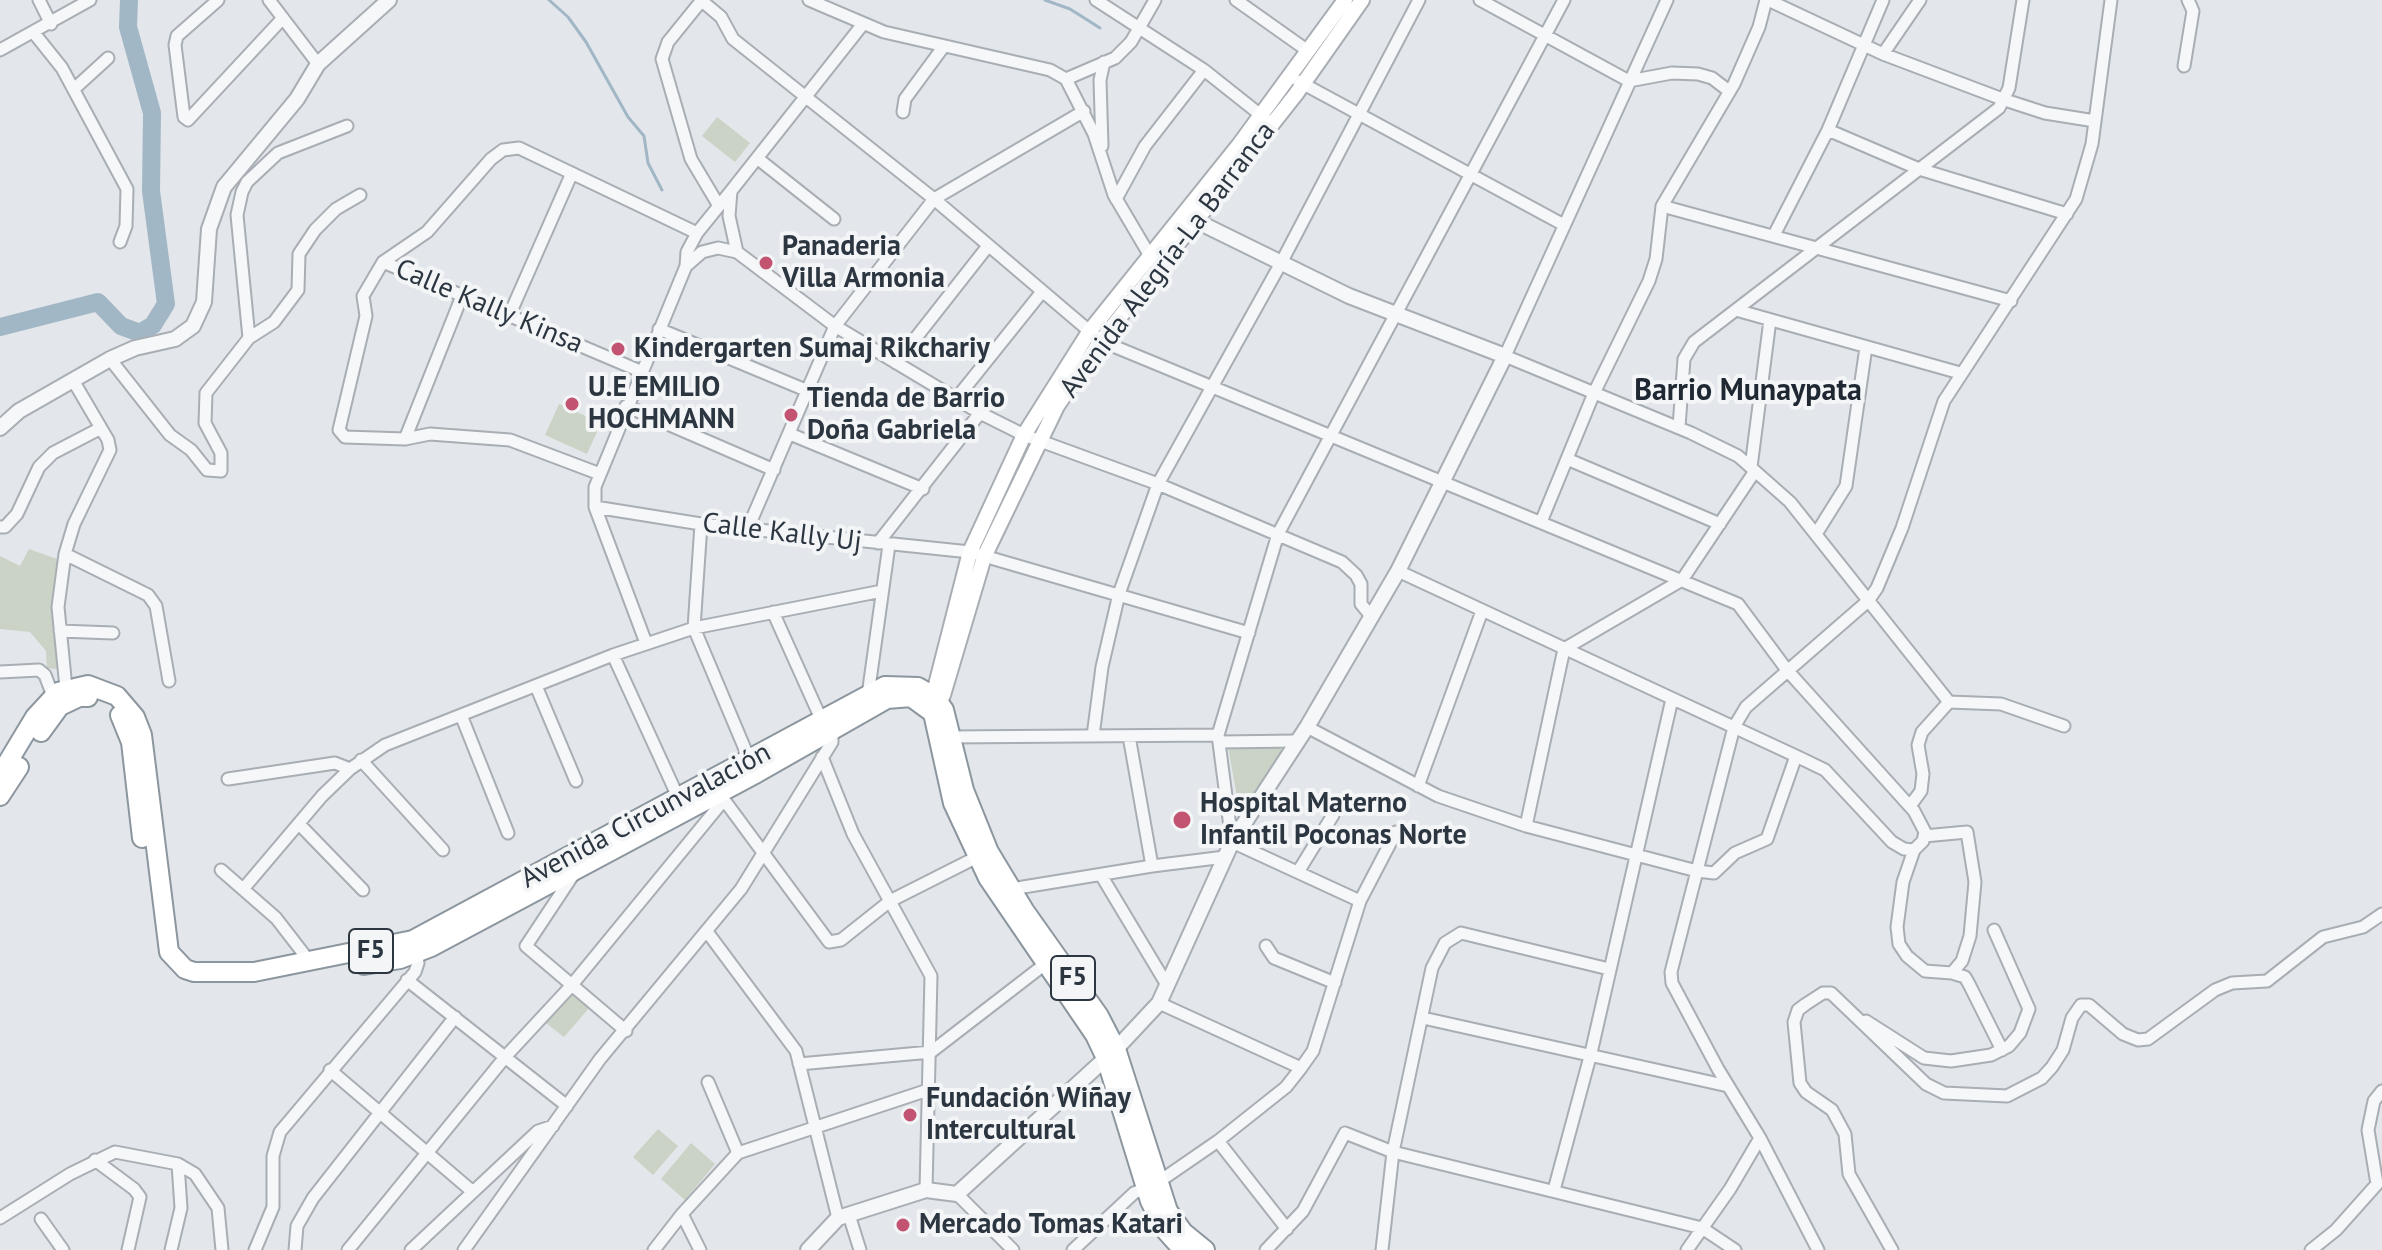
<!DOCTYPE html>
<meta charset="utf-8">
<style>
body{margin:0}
canvas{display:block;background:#e3e6ea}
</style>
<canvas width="2382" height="1250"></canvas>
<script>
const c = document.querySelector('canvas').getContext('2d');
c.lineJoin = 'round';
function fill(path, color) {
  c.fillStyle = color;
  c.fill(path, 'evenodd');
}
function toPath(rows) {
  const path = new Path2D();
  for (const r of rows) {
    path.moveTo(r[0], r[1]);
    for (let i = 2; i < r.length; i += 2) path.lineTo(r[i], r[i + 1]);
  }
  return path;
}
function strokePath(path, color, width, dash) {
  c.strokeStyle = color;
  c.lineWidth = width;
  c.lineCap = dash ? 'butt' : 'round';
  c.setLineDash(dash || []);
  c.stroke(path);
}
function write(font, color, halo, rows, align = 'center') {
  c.font = font + ' "PT Sans",sans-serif';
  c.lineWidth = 8;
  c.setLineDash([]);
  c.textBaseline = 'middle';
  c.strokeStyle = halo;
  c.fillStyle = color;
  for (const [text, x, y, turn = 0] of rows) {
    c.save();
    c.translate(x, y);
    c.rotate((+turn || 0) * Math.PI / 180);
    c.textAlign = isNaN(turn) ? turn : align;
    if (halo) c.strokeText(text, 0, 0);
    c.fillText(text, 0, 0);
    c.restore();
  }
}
fill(toPath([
 [717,117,750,143,735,162,702,136],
 [559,404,601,423,587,454,545,435],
 [29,549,57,559,57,669,47,668,46,651,30,632,0,629,0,556,20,566],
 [1279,746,1282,751,1240,813,1228,747],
 [572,993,590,1007,564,1037,546,1023],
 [658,1129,678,1146,653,1175,633,1157],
 [691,1143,715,1164,685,1200,661,1179]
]), '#cad3c5');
strokePath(toPath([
 [549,0,568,17,586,42,628,117,644,136,648,163,662,190],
 [1045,0,1070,9,1100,28]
]), '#a1b7c6', 3);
strokePath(toPath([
 [0,327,98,302,121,326,140,333,153,325,166,304,151,191,152,113,128,27,129,0]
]), '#a1b7c6', 18);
const minor = toPath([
 [39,0,51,24],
 [218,0,177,36,175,45,184,117,188,120,283,18],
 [269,0,318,64],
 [702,0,668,42,662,59,691,159,719,206],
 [809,0,884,32,1050,70,1066,79,1094,134,1114,195,1153,261],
 [1096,0,1204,70,1145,146,1116,199],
 [1236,0,1308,51],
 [1480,0,1629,81,1672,73,1698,74,1712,78,1729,91],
 [1667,0,1505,356,1691,433,1738,456,1790,502,1949,702,2001,704,2064,726],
 [1768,0,1883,54,2005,100,2045,113,2095,121],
 [702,1,721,17,733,39,934,199,1101,341,1738,604,1787,670,1914,811,1925,832,1923,841,1914,850,1904,849,1892,842,1825,770,1796,756,1767,839,1735,853,1714,873,1697,871,1526,826,1438,796,1307,727],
 [34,33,62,68,127,189,126,226,120,242],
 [0,50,90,0],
 [1883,54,1920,0],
 [2184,66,2193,11,2188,0],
 [1204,70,1272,124],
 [1066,79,1115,58,1131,42,1155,0],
 [1298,81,1564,225],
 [74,89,108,58],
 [903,112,905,99,944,46],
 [1828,130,1919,169,2067,214],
 [1102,146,1100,80,1104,62],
 [757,158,834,219],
 [1662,206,2011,301],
 [1774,235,1828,130,1883,0],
 [737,252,729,216,731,191,863,24],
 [383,262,640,371],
 [686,266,702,252,718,248,737,252,835,326,980,413,1024,435,1158,484,1342,562,1356,575,1361,584,1361,604,1371,616],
 [1736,310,1960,373],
 [509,316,572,173],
 [659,329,808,391],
 [249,338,237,215,242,192,247,182,278,153,347,126],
 [110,359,170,435,191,450,207,470,221,471,221,453,205,423,206,393,249,338,274,322,298,290,299,254,315,230,336,209,360,195],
 [896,363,988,246],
 [956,399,1041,293],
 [626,406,774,470],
 [1679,427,1684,359,1694,342,1999,108,2009,88,2023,0],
 [790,434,923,489],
 [405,439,462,296],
 [1567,459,1720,524],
 [1751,467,1770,320],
 [600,474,510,440,430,434,405,439,345,437,339,430,366,316,363,296,383,262,427,232,491,159,503,150,519,148,697,233],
 [595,507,701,524,970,552,1249,633],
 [1541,522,1594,393,1649,281,1656,259,1662,206,1734,84,1759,27,1766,0],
 [701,524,694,628,750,761],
 [0,527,5,527,17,514,39,467,53,453,101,428],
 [748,528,835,326,934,199,1084,111],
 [1816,534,1846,486,1866,347],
 [878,543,980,413],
 [65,554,148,595,156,606,169,681],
 [1398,571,1796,756],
 [773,612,822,721],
 [60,631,113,633],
 [646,643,595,507,595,487,686,266,687,252,697,233,731,191],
 [613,655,678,797],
 [0,672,39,670,45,675,53,696],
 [536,686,576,781],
 [66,688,58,607,65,554,74,524,110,450,108,440,74,382],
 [868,695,889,545],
 [461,715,508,833],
 [1093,736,1102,667,1119,594,1158,484,1281,263,1419,0],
 [947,737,1218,735],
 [1219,742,1298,741],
 [822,757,853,834,931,976,926,1190],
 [361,760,443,850],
 [228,779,335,763,350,769],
 [1418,786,1482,611],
 [722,797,829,942,841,940,890,901,981,855],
 [1910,806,1921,791,1923,774,1918,745,1922,732,1949,702],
 [300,825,363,890],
 [1526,826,1564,649,1682,580,1755,471],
 [1914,850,1903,882,1897,927,1899,944,1907,956,1925,971,1952,973,1962,961,1970,936,1975,882,1967,832,1924,836],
 [1152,866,1225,857],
 [221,870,276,918,310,962],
 [1298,872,1333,815],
 [573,875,526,946,626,1031],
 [1101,875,1167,985],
 [244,888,322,796,350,769,385,745,613,655,694,628,882,591],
 [1011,889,1152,866,1129,736],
 [1360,901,1232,842,1218,735,1278,534,1564,0],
 [708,933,796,1051,838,1218],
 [1266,946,1274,958,1335,983],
 [1952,973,1965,977,1969,984,2002,1050],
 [407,980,567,1106],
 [1159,1003,1301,1068],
 [1423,1018,1728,1086],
 [1866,1021,1924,1058,1951,1061,1991,1055,2009,1046,2020,1033,2029,1009,1994,930],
 [799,1064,931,1052,1049,961],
 [330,1070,473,1192],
 [708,1082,738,1153],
 [1218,1141,1287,1229],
 [95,1160,134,1189,140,1197,128,1250],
 [1554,1190,1591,1053,1672,699],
 [957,1194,1013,1250],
 [849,1215,860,1250],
 [0,1218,70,1174,115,1152,178,1164],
 [41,1219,63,1250],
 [171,1250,181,1208,178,1164,195,1174,218,1208,222,1250],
 [255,1250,273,1207,273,1156,280,1132,415,972,418,963,415,949],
 [295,1250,297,1226,313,1198,455,1017],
 [348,1250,506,1056,571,986,723,801],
 [411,1250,538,1131,553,1126],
 [464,1250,600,1059,741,889,832,742,832,730],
 [654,1250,682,1214],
 [700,1250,682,1214,738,1153,928,1090],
 [1073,1250,1134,1193,1157,1183,1218,1141,1286,1087,1301,1068,1313,1051,1360,901,1396,832],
 [1266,1250,1303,1211,1345,1133,1393,1152,1702,1228,1735,1250],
 [1382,1250,1393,1152,1432,968,1445,943,1461,933,1609,969],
 [1687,1250,1730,1189,1760,1138],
 [1818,1250,1760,1138,1718,1069,1672,983,1671,972,1734,727,1746,707,1868,601,1877,588,1902,528,1944,401,2076,199,2092,144,2111,0],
 [1892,1250,1849,1174,1845,1134,1832,1110,1806,1092,1800,1083,1794,1022,1798,1010,1806,1004,1823,993,1831,993,1926,1084,1944,1093,2007,1096,2042,1078,2052,1067,2063,1050,2072,1018,2081,1005,2089,1005,2123,1034,2138,1040,2148,1039,2215,990,2232,983,2267,981,2323,937,2363,927,2382,914],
 [2311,1250,2336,1230,2377,1184,2368,1130,2374,1101,2382,1091]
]);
const tertiary = toPath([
 [0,428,19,411,110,359,135,348,175,339,193,326,204,302,209,229,224,187,297,99,318,64,389,0],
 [808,1250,838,1218,926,1190,957,1194,1116,1049,1159,1003,1232,842,1307,727,1398,571,1505,356,1349,296,1188,217]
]);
const secondary = toPath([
 [936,685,970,552,1024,435,1089,332,1239,145,1345,0],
 [936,709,943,695,984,557,1057,406,1101,341,1296,94,1362,0]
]);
const trunk = toPath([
 [120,715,131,742,142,838],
 [41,732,60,706,79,697,88,697],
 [0,775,35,717,58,692,88,685,117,696,135,717,142,735,169,952,185,969,194,972,254,972,413,940,885,686,918,687,934,696,944,710,964,790,989,852,1024,910,1099,1016,1116,1049,1168,1211,1183,1232,1205,1250],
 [0,796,19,767],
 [364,965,400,959,431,947,757,773,887,699,911,697,933,713,953,803,988,878,1095,1035,1106,1058,1150,1201,1165,1230,1183,1250]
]);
strokePath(minor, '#a8aeb4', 15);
strokePath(tertiary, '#a8aeb4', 18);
strokePath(secondary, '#a8aeb4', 18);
strokePath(trunk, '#8c969f', 22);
strokePath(minor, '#f5f7f8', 11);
strokePath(tertiary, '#f5f7f8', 14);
strokePath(secondary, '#fff', 14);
strokePath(trunk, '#fff', 18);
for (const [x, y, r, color] of [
 [766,263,8,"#c35471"],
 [618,349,8,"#c35471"],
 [572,404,8,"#c35471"],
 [791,415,8,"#c35471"],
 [1182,820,10,"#c35471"],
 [910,1115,8,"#c35471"],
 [903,1225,8,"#c35471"]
]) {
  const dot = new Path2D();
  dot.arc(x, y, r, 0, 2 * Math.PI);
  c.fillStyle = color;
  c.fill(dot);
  strokePath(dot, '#f3f5f7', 3);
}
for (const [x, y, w] of [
 [371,951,44],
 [1073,978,44]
]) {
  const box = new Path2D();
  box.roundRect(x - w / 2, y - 22, w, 44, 6);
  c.fillStyle = '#f3f5f7';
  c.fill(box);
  strokePath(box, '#2c3641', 2);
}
write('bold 26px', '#2c3641', null, [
 ["F5",371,951],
 ["F5",1073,978]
]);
write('bold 28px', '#2c3641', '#f3f5f7', [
 ["Panaderia",782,247],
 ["Villa Armonia",782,279],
 ["Kindergarten Sumaj Rikchariy",634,349],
 ["U.E EMILIO",588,388],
 ["HOCHMANN",588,420],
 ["Tienda de Barrio",807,399],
 ["Doña Gabriela",807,431],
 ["Hospital Materno",1200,804],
 ["Infantil Poconas Norte",1200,836],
 ["Fundación Wiñay",926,1099],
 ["Intercultural",926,1131],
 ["Mercado Tomas Katari",919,1225]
], 'left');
write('28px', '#2c3641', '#f3f5f7', [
 ["Avenida Alegría-La Barranca",1168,260,-53],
 ["Calle Kally Kinsa",489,307,23],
 ["Calle Kally Uj",782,533,7],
 ["Avenida Circunvalación",646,816,-28]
]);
write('bold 30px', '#1e2732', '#f3f5f7', [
 ["Barrio Munaypata",1748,391]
]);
</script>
